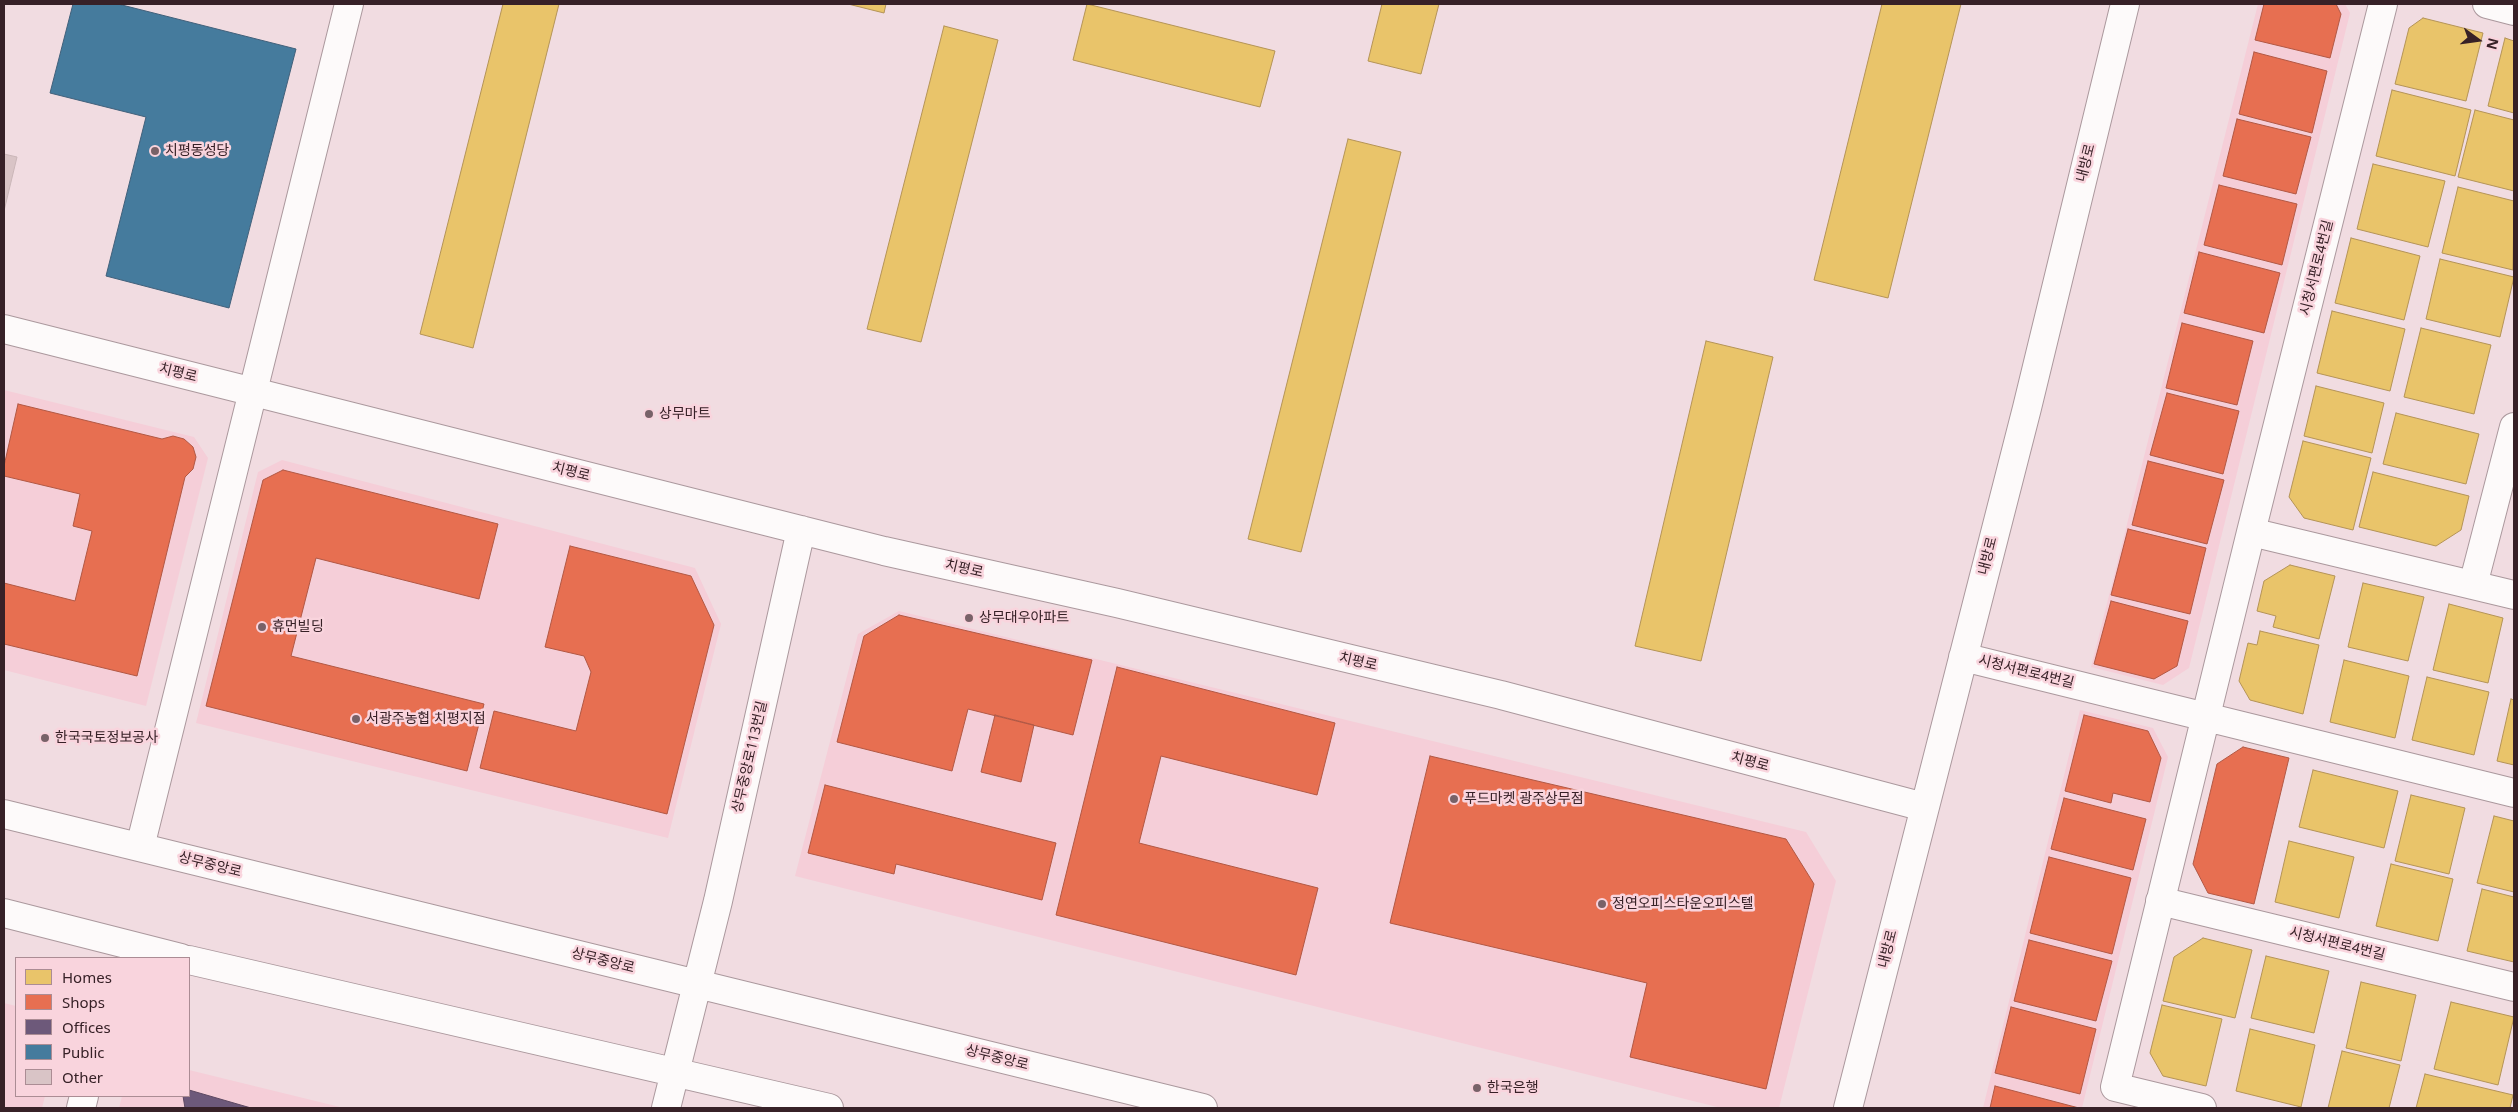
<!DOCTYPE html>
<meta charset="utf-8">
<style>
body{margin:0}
#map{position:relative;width:2518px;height:1112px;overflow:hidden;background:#f1dce1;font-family:"Noto Sans",sans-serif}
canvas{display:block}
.frame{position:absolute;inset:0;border:5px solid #372127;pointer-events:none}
.legend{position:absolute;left:15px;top:957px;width:175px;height:140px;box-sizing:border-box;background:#f9d4dd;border:1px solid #ab8c94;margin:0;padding:6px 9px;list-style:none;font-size:15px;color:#372127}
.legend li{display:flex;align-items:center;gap:10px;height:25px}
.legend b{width:25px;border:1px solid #ab8c94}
.north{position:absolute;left:2453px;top:15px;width:50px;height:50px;-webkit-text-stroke:4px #f9d4dd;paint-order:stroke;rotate:104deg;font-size:14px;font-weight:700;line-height:20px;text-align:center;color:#372127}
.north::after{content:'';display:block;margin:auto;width:18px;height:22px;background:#372127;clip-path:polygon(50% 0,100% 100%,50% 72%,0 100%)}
</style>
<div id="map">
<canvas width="2518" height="1112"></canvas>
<div class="frame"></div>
<ul class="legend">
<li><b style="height:14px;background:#e9c46a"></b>Homes</li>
<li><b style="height:14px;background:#e76f51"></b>Shops</li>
<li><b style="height:14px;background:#6d597a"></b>Offices</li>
<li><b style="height:14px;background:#457b9d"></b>Public</li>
<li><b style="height:14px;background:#d9c4c6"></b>Other</li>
</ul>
<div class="north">N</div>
</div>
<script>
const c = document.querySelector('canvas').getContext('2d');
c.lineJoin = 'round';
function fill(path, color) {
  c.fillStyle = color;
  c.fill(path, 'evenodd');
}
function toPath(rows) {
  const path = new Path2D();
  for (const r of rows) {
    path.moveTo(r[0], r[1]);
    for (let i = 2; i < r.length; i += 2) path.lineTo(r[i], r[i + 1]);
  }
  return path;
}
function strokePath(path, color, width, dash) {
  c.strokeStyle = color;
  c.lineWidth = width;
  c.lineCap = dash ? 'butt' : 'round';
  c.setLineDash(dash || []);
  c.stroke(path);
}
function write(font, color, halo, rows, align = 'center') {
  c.font = font + ' "Noto Sans","Noto Sans KR",sans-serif';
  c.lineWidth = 5;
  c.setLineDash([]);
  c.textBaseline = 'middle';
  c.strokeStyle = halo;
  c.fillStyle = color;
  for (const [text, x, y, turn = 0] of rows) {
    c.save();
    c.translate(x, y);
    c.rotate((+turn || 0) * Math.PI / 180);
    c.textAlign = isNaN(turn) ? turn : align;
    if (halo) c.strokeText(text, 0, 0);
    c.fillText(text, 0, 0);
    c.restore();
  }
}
fill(toPath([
 [2258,4,2345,4,2350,13,2189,668,2163,685,2091,667],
 [4,390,194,437,208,458,146,706,4,670],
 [282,460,695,568,721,624,668,838,196,723,258,472],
 [899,611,1806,832,1836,881,1779,1108,1721,1108,795,876,858,634],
 [2080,710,2153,728,2168,757,2082,1108,1983,1108],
 [4,1003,16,1006,16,1096,45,1096,42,1108,4,1108],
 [189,1070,344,1108,119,1108,122,1096,189,1096]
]), '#f5ced8');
const homes = toPath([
 [503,4,559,4,473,348,420,334,503,4],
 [848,4,886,4,884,13,848,4],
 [1087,4,1275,51,1260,107,1073,60,1087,4],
 [1382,4,1439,4,1421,74,1368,61,1382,4],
 [1882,4,1961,4,1888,298,1814,280,1882,4],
 [2423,18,2483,33,2466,101,2395,84,2409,28,2423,18],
 [944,26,998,40,921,342,867,329,944,26],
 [2505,38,2514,41,2514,113,2488,106,2505,38],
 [2392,90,2471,110,2455,176,2376,156,2392,90],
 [2475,110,2514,120,2514,191,2458,177,2475,110],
 [1348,139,1401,152,1301,552,1248,539,1348,139],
 [2373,164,2445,181,2428,247,2357,229,2373,164],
 [2458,187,2514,201,2513,270,2442,253,2458,187],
 [2351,238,2420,256,2404,320,2335,303,2351,238],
 [2440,259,2514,277,2500,337,2426,319,2440,259],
 [2332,311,2405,329,2390,391,2317,373,2332,311],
 [2421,328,2491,345,2474,414,2404,397,2421,328],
 [1706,341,1773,357,1701,661,1635,646,1706,341],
 [2316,386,2384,403,2372,453,2304,436,2316,386],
 [2396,413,2479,434,2466,484,2383,464,2396,413],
 [2303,441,2371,458,2353,530,2304,518,2289,497,2303,441],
 [2373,472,2469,496,2461,530,2436,546,2359,527,2373,472],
 [2290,565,2335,576,2319,639,2273,627,2276,616,2257,611,2264,581,2290,565],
 [2363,583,2424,597,2408,661,2348,647,2363,583],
 [2449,604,2503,618,2488,683,2433,670,2449,604],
 [2260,631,2319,645,2303,714,2250,700,2239,681,2248,643,2257,645,2260,631],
 [2344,660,2409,676,2395,738,2330,722,2344,660],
 [2427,677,2489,692,2474,755,2412,740,2427,677],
 [2511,699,2514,700,2514,765,2497,761,2511,699],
 [2313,770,2398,791,2384,848,2299,827,2313,770],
 [2411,795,2465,808,2449,874,2395,861,2411,795],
 [2494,816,2514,821,2514,892,2477,883,2494,816],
 [2289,841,2354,857,2339,918,2275,902,2289,841],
 [2391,864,2453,879,2438,941,2376,926,2391,864],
 [2482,889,2514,897,2514,962,2467,951,2482,889],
 [2203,938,2252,950,2235,1018,2163,1001,2174,957,2203,938],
 [2266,956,2329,971,2314,1033,2251,1018,2266,956],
 [2361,982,2416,995,2401,1061,2346,1048,2361,982],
 [2451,1002,2514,1017,2498,1085,2434,1069,2451,1002],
 [2162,1005,2222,1019,2206,1086,2163,1076,2150,1053,2162,1005],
 [2250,1029,2315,1045,2301,1107,2236,1091,2250,1029],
 [2342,1051,2400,1065,2389,1108,2328,1108,2342,1051],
 [2425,1074,2513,1095,2510,1108,2416,1108,2425,1074]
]);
fill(homes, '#e9c46a');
strokePath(homes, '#b49356', 1);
const shops = toPath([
 [2264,4,2336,4,2341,14,2330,58,2255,40,2264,4],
 [2254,52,2327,71,2312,133,2239,114,2254,52],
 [2237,119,2311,137,2296,194,2223,176,2237,119],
 [2219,185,2297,204,2282,265,2204,245,2219,185],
 [2199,252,2280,273,2264,333,2184,313,2199,252],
 [2182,323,2253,341,2237,405,2166,388,2182,323],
 [2167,393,2239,411,2223,474,2150,455,2167,393],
 [18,404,162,439,173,436,184,439,193,447,196,457,193,469,185,477,137,676,4,644,4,583,75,601,92,531,73,526,80,494,4,476,4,466,18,404],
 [2148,461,2224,480,2207,544,2132,525,2148,461],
 [283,470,498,524,479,599,316,558,291,656,484,704,467,771,206,706,263,480,283,470],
 [2128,529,2206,548,2190,614,2111,595,2128,529],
 [570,546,691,576,714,625,667,814,480,768,494,711,576,731,591,672,584,656,545,647,570,546],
 [2111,601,2188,621,2177,666,2154,679,2094,664,2111,601],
 [899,615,1092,660,1073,735,968,709,952,771,837,742,864,636,899,615],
 [1117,667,1335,723,1317,795,1161,756,1139,843,1318,888,1296,975,1056,915,1117,667],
 [995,715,1034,725,1021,782,981,772,995,715],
 [2084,715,2148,731,2161,758,2150,802,2113,793,2111,803,2065,791,2084,715],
 [2243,747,2289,758,2254,904,2208,893,2193,864,2217,764,2243,747],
 [1430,756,1786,839,1814,884,1766,1089,1630,1057,1647,983,1390,923,1430,756],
 [825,785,1056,843,1042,900,896,864,894,874,808,853,825,785],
 [2064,798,2146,819,2133,870,2051,849,2064,798],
 [2049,857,2131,878,2112,954,2030,933,2049,857],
 [2029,940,2112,961,2096,1021,2014,1001,2029,940],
 [2011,1007,2096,1029,2080,1094,1995,1073,2011,1007],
 [1995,1086,2079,1108,1990,1108,1995,1086]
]);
fill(shops, '#e76f51');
strokePath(shops, '#b25844', 1);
const offices = toPath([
 [189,1090,251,1108,185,1108,183,1096,189,1096,189,1090]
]);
fill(offices, '#6d597a');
strokePath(offices, '#5d4861', 1);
const public = toPath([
 [73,4,118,4,296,49,229,308,106,276,146,117,50,93,73,4]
]);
fill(public, '#457b9d');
strokePath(public, '#41607a', 1);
const building = toPath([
 [4,154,17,157,4,211,4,154]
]);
fill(building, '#d9c4c6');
strokePath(building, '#cab6b8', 1);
const minor = toPath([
 [2487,4,2514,11],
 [4,329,884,551,1117,603,1501,695,1924,807],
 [2251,532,2514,595],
 [2473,585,2514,427],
 [1963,657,2514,793],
 [4,814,1203,1108],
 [140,847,349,4],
 [2160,901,2514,987],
 [4,913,181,958],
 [189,960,829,1108],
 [81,1108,84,1096],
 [666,1108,718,901,801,530],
 [1848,1108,2027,408,2125,4],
 [2202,1108,2115,1087,2251,532,2383,4]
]);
strokePath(minor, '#ab989d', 30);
strokePath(minor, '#fdfafa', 28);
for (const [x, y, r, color] of [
 [155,151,5,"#786268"],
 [649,414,5,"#786268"],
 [969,618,5,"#786268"],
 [262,627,5,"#786268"],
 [356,719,5,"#786268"],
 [45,738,5,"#786268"],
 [1454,799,5,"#786268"],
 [1602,904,5,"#786268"],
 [1477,1088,5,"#786268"]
]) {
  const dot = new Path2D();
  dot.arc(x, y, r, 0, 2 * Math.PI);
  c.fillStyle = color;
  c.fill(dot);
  strokePath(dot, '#f9d4dd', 2);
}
write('14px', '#372127', '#f9d4dd', [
 ["치평동성당",165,151],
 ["상무마트",659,414],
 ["상무대우아파트",979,618],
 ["휴먼빌딩",272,627],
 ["서광주농협 치평지점",366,719],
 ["한국국토정보공사",55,738],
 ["푸드마켓 광주상무점",1464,799],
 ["정연오피스타운오피스텔",1612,904],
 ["한국은행",1487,1088]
], 'left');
write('14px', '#372127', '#f9d4dd', [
 ["내방로",2086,163,-76],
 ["시청서편로4번길",2317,268,-76],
 ["치평로",178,373,14],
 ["치평로",571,472,14],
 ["내방로",1988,556,-76],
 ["치평로",964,569,13],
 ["치평로",1358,662,13],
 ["시청서편로4번길",2026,672,14],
 ["상무중앙로113번길",750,757,-77],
 ["치평로",1750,762,15],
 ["상무중앙로",210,865,14],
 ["시청서편로4번길",2337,944,14],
 ["내방로",1888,949,-76],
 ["상무중앙로",603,961,14],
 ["상무중앙로",997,1058,14]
]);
</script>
